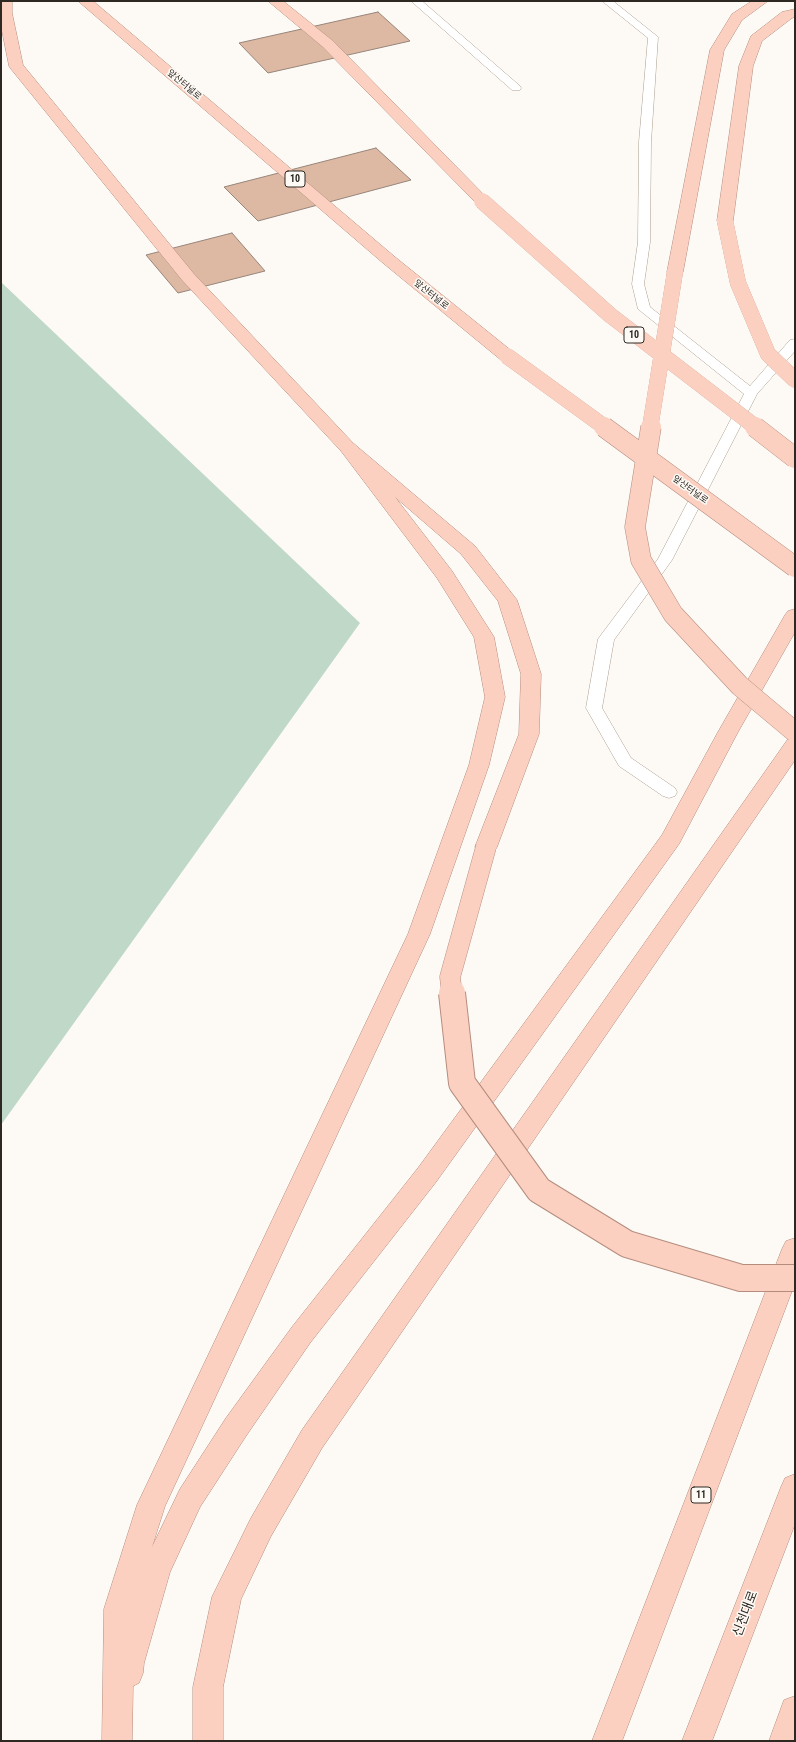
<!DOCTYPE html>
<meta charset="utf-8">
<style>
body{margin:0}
#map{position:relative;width:796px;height:1742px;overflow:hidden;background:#fdfaf6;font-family:"Roboto Condensed",sans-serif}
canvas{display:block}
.frame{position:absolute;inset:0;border:2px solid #2e2822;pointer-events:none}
</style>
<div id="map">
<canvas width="796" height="1742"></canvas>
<div class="frame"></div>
</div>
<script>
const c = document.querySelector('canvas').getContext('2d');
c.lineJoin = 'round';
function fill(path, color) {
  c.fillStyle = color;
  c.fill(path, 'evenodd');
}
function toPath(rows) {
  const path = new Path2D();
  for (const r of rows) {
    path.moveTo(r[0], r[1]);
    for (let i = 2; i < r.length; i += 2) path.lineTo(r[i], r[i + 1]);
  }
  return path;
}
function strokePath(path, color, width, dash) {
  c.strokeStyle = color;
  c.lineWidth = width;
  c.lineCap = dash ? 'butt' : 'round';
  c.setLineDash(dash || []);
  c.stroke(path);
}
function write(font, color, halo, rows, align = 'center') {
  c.font = font + ' "Roboto Condensed","Noto Sans KR",sans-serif';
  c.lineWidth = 3;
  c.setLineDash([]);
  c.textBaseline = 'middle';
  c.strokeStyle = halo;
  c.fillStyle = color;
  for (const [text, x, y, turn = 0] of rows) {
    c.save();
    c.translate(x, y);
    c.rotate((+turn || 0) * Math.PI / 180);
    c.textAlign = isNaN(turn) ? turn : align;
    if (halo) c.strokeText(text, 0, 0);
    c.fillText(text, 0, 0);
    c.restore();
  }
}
fill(toPath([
 [1,282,360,623,1,1125]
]), '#bfd8c7');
const building = toPath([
 [378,12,410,41,268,73,239,43,378,12],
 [376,148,411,180,258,221,224,187,376,148],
 [232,233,265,271,178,293,146,255,232,233]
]);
fill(building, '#ddb8a2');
strokePath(building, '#96857a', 1);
const service = toPath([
 [411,1,422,1,520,86,521,88,520,90,512,90,411,1],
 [602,1,613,1,658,37,651,142,650,242,644,284,650,307,750,386,790,340,795,339,795,351,757,394,672,560,614,640,602,708,631,758,675,788,677,792,675,796,669,798,663,796,619,766,586,708,598,639,658,559,744,394,638,309,632,284,638,242,639,142,648,38,602,1]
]);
const trunk = toPath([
 [1,1,12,1,12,13,23,65,194,274,353,443,475,546,517,600,541,674,539,734,497,847,494,852,486,855,478,852,475,847,519,734,521,674,498,601,461,554,395,497,452,571,494,637,505,697,489,765,430,934,165,1506,152,1547,180,1489,226,1418,292,1327,418,1168,662,835,718,732,785,615,788,611,795,609,795,632,738,732,679,844,436,1182,310,1343,246,1436,200,1507,170,1572,144,1663,143,1673,139,1683,133,1686,132,1741,102,1741,104,1609,137,1505,408,934,469,765,485,697,474,637,437,578,341,451,182,280,11,69,9,66,1,26,1,1],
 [78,1,93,1,395,257,513,352,515,356,513,360,507,361,501,360,383,263,78,1],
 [268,1,283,1,333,41,487,198,490,201,487,204,482,206,477,204,323,47,268,1],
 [752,1,768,1,742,20,724,50,683,272,681,275,675,277,669,275,667,272,710,50,732,14,752,1],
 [795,9,795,17,792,18,762,41,753,66,733,221,730,224,725,226,720,224,717,221,739,66,751,36,782,12,795,9],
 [795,737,795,760,322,1448,271,1536,241,1599,223,1687,223,1741,193,1741,193,1687,212,1597,251,1518,302,1430,788,739,795,737],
 [795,1238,795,1283,622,1741,592,1741,782,1249,786,1241,795,1238],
 [795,1474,795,1524,712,1741,682,1741,781,1487,785,1478,795,1474],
 [795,1696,795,1741,769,1741,784,1700,795,1696]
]);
strokePath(service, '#ac9e8f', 1);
strokePath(trunk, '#b48d7e', 1);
fill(service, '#fff');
fill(trunk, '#fcd0c0');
const trunkBridgeFar2 = toPath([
 [482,201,610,315,757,428],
 [725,221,738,283,768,354,795,380],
 [507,356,606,428],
 [650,428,675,272]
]);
const trunkBridgeFar1 = toPath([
 [604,427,795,567],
 [651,427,635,527,641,560,673,614,740,686,795,732],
 [755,427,795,458],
 [452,994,450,977,486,847]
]);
const trunkBridge = toPath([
 [452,993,462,1083,539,1190,627,1244,741,1278,795,1278]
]);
strokePath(trunkBridgeFar2, '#b48d7e', 16, []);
strokePath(trunkBridgeFar1, '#b48d7e', 21, []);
strokePath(trunkBridge, '#b48d7e', 28, []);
strokePath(trunkBridgeFar2, '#fcd0c0', 16);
strokePath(trunkBridgeFar1, '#fcd0c0', 20);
strokePath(trunkBridge, '#fcd0c0', 26);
write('9px', '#2e2822', '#fdfaf6', [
 ["앞산터널로",184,85,40],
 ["앞산터널로",431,295,39],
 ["앞산터널로",690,490,36]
]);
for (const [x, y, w] of [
 [295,179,20],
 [634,335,20],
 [701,1495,20]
]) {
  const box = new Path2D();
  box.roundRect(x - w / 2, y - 8, w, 16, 3);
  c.fillStyle = '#fdfaf6';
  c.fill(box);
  strokePath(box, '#2e2822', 1);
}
write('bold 10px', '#2e2822', null, [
 ["10",295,179],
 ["10",634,335],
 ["11",701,1495]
]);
write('13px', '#2e2822', '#fdfaf6', [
 ["신천대로",746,1614,-69]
]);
</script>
